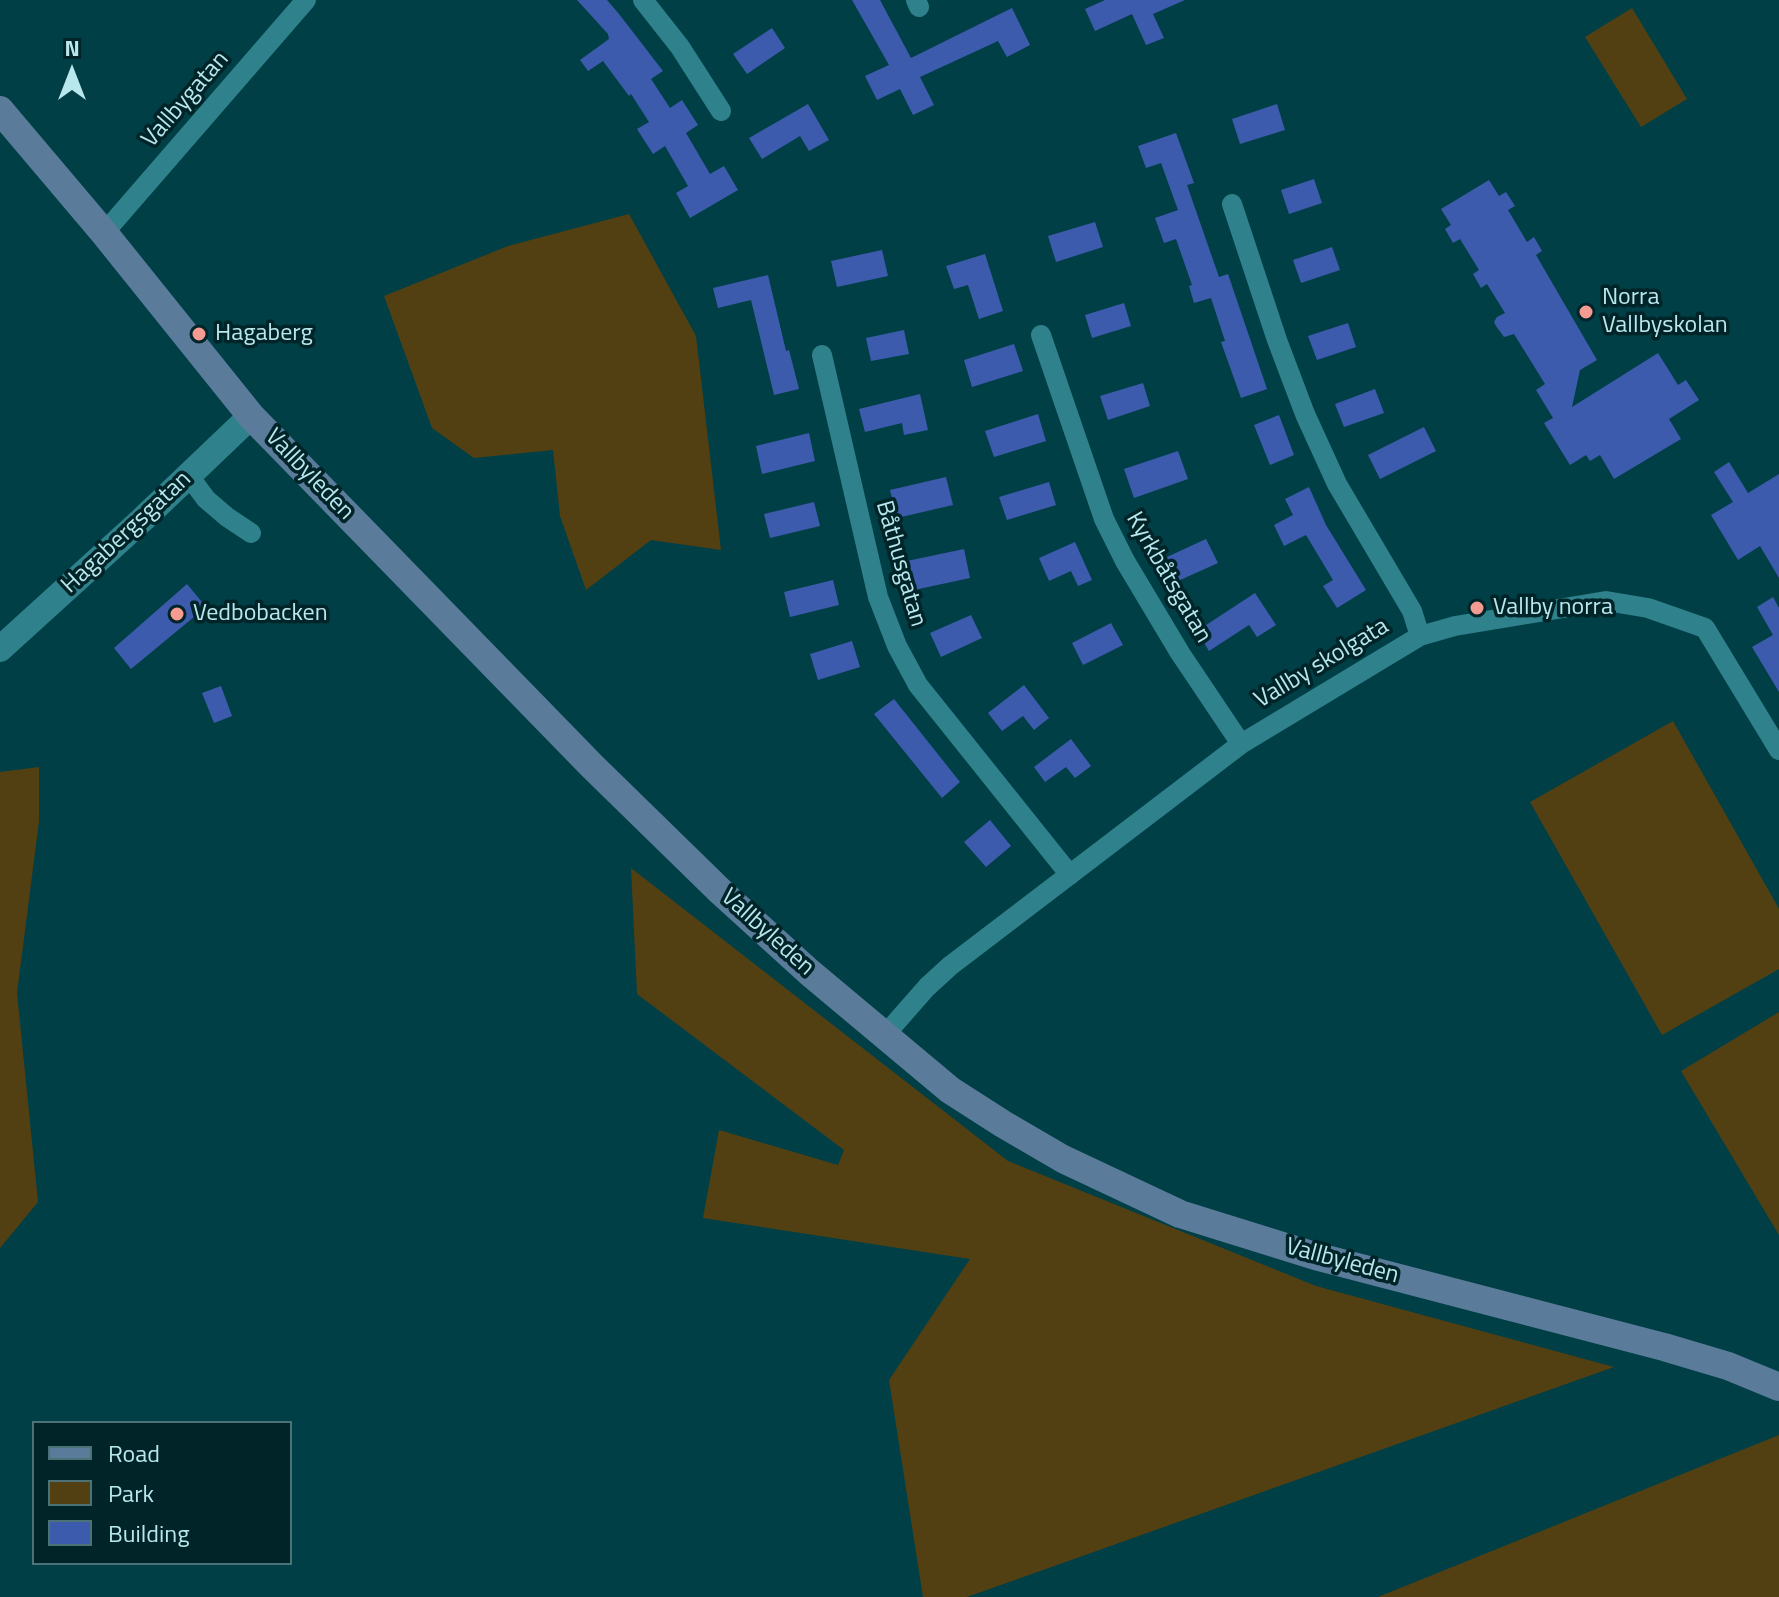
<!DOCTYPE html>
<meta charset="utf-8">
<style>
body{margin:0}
#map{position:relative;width:1779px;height:1597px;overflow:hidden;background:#003f46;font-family:"Titillium Web",sans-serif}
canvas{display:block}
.legend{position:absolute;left:32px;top:1421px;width:260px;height:144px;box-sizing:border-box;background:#012428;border:2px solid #4a7277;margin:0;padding:10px 14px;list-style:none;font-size:24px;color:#b8e7ed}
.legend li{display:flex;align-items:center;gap:16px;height:40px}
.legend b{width:40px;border:2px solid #4a7277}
.north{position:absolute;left:32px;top:32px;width:80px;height:80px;-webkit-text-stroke:6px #012428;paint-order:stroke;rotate:0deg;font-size:22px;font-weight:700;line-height:32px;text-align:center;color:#b8e7ed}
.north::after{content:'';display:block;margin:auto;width:28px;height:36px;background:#b8e7ed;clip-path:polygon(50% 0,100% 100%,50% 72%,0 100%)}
</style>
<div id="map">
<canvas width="1779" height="1597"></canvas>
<ul class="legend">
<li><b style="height:10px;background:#5a7c9a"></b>Road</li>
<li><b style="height:22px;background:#534012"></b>Park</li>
<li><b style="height:22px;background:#3d5bad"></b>Building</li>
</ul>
<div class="north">N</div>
</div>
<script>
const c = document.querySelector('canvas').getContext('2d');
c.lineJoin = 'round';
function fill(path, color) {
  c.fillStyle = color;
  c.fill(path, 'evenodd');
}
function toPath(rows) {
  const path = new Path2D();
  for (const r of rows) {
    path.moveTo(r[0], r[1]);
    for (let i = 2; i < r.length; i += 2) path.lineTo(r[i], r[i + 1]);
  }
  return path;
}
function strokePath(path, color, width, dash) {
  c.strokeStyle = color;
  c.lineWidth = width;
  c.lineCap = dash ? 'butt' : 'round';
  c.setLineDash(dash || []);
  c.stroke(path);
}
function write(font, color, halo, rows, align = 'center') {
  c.font = font + ' "Titillium Web",sans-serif';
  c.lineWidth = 7;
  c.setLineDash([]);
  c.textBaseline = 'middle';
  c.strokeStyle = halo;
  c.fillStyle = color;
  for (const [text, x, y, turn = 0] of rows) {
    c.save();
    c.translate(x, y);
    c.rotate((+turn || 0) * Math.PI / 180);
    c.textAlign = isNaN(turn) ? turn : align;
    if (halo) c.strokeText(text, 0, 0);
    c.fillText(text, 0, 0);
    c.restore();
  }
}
fill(toPath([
 [1632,8,1687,99,1641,127,1585,37],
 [629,214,696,336,721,550,651,540,586,590,560,516,553,450,474,458,432,428,384,296,508,246],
 [1673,721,1779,909,1779,969,1662,1035,1530,802],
 [39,767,39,821,17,993,38,1202,0,1248,0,772],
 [631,868,1008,1161,1316,1286,1614,1367,967,1597,923,1597,889,1380,970,1259,703,1218,719,1130,838,1165,844,1150,637,994],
 [1779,1012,1779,1235,1681,1071],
 [1779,1435,1779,1597,1378,1597]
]), '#534012');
fill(toPath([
 [577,0,607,0,619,14,663,71,651,79,670,108,682,100,698,125,686,133,710,174,724,166,738,190,690,218,676,193,688,186,665,146,653,154,637,129,649,122,631,94,629,96,603,61,588,71,580,60,609,39,608,34],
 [852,0,880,0,911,58,1012,8,1030,45,1007,57,998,41,920,77,934,105,913,115,900,89,877,100,865,76,889,65],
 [1105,0,1185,0,1153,14,1164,38,1146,45,1132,14,1095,31,1085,9],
 [772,28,785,48,747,74,733,54],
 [808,104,829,140,809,151,800,136,762,159,749,138],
 [1277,104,1285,130,1240,144,1232,119],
 [1176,133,1194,183,1187,185,1219,277,1228,274,1267,389,1241,398,1221,342,1225,341,1211,298,1194,303,1189,286,1192,285,1176,239,1164,243,1155,218,1178,210,1161,163,1146,168,1138,146],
 [1314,179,1322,203,1289,214,1281,190],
 [1489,180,1499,196,1506,192,1515,206,1508,210,1527,242,1534,237,1542,251,1536,255,1597,360,1580,370,1572,407,1658,353,1678,385,1686,380,1699,400,1669,419,1681,439,1614,479,1600,455,1590,461,1586,455,1570,465,1544,423,1553,418,1536,390,1545,384,1514,334,1504,337,1496,326,1494,322,1497,317,1505,313,1487,284,1481,288,1473,274,1479,270,1460,239,1453,243,1445,229,1451,225,1441,209],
 [1095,222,1103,247,1056,262,1048,236],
 [1332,247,1340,270,1301,283,1293,260],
 [882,250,888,276,837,287,831,261],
 [985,254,1003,311,979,319,968,285,954,289,946,266],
 [768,275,786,351,789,350,799,389,774,395,751,300,718,308,713,288],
 [1124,303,1131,326,1092,338,1085,315],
 [1348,323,1356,347,1317,360,1308,336],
 [904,330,909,354,871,361,866,338],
 [1014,344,1023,371,972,387,964,360],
 [1143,383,1150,406,1108,420,1100,396],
 [1375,389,1384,413,1344,427,1335,404],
 [920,394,928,430,904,435,902,423,865,432,859,409],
 [1038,414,1046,441,994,457,985,431],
 [1279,415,1294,455,1270,465,1254,425],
 [1424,427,1436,451,1380,479,1368,455],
 [809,433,815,461,762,474,756,446],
 [1178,451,1188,479,1134,498,1124,469],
 [1729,462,1748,493,1779,474,1779,578,1760,546,1738,560,1711,515,1733,502,1714,472],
 [946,477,953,505,897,518,890,490],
 [1049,482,1056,505,1007,520,999,497],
 [1309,487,1326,525,1366,590,1337,608,1323,586,1333,580,1306,535,1284,546,1274,525,1293,515,1285,499],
 [814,502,820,526,770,538,764,514],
 [1206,539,1218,563,1178,581,1167,557],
 [1075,542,1092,580,1078,586,1071,571,1049,581,1039,558],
 [964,549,970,578,914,590,907,561],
 [833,580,839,605,790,617,784,592],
 [187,584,206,607,131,669,114,648],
 [1255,593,1276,625,1257,637,1249,625,1209,651,1197,631],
 [1773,597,1779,608,1779,692,1752,647,1773,635,1757,607],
 [971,615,982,638,941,657,930,633],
 [1111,623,1123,645,1083,665,1072,643],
 [852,641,860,667,818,680,810,654],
 [1024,685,1049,718,1034,730,1023,716,1002,731,988,713],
 [221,686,232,716,214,723,202,693],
 [894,699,960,782,942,798,874,714],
 [1071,739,1091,766,1075,778,1066,767,1045,782,1034,767],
 [990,820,1011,846,986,867,964,842]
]), '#3d5bad');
strokePath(toPath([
 [643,0,680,47,721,111],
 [916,0,919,7],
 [1232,204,1277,340,1305,414,1337,484,1412,611,1420,636],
 [104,233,306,0],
 [1041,335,1104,519,1125,561,1180,653,1241,744],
 [822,355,878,597,897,646,918,685,1070,875],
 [189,476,206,499,227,517,251,533],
 [884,1036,927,987,950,966,1241,744,1420,636,1455,626,1606,601,1648,608,1705,628,1779,750]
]), '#2f818b', 20);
strokePath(toPath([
 [0,649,143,519,251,416]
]), '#2f818b', 26);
strokePath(toPath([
 [0,110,104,233,251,416,592,766,721,892,809,972,950,1090,1003,1124,1063,1159,1180,1214,1315,1256,1664,1347,1728,1366,1779,1387]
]), '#5a7c9a', 28);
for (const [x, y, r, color] of [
 [1586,312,8,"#f59c92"],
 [199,334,8,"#f59c92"],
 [1477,608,8,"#f59c92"],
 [177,614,8,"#f59c92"]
]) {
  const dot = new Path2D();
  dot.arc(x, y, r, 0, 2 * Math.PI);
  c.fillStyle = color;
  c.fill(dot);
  strokePath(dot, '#012428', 3);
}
write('24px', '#b8e7ed', '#012428', [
 ["Vallbygatan",186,100,-49],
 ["Vallbyleden",309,475,46],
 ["Hagabergsgatan",127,533,-43],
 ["Båthusgatan",900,564,74],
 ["Kyrkbåtsgatan",1168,578,60],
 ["Vallby skolgata",1322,664,-31],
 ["Vallbyleden",767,933,42],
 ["Vallbyleden",1342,1262,15]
]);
write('24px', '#b8e7ed', '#012428', [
 ["Norra",1602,298],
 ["Vallbyskolan",1602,326],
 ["Hagaberg",215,334],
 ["Vallby norra",1493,608],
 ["Vedbobacken",193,614]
], 'left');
</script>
